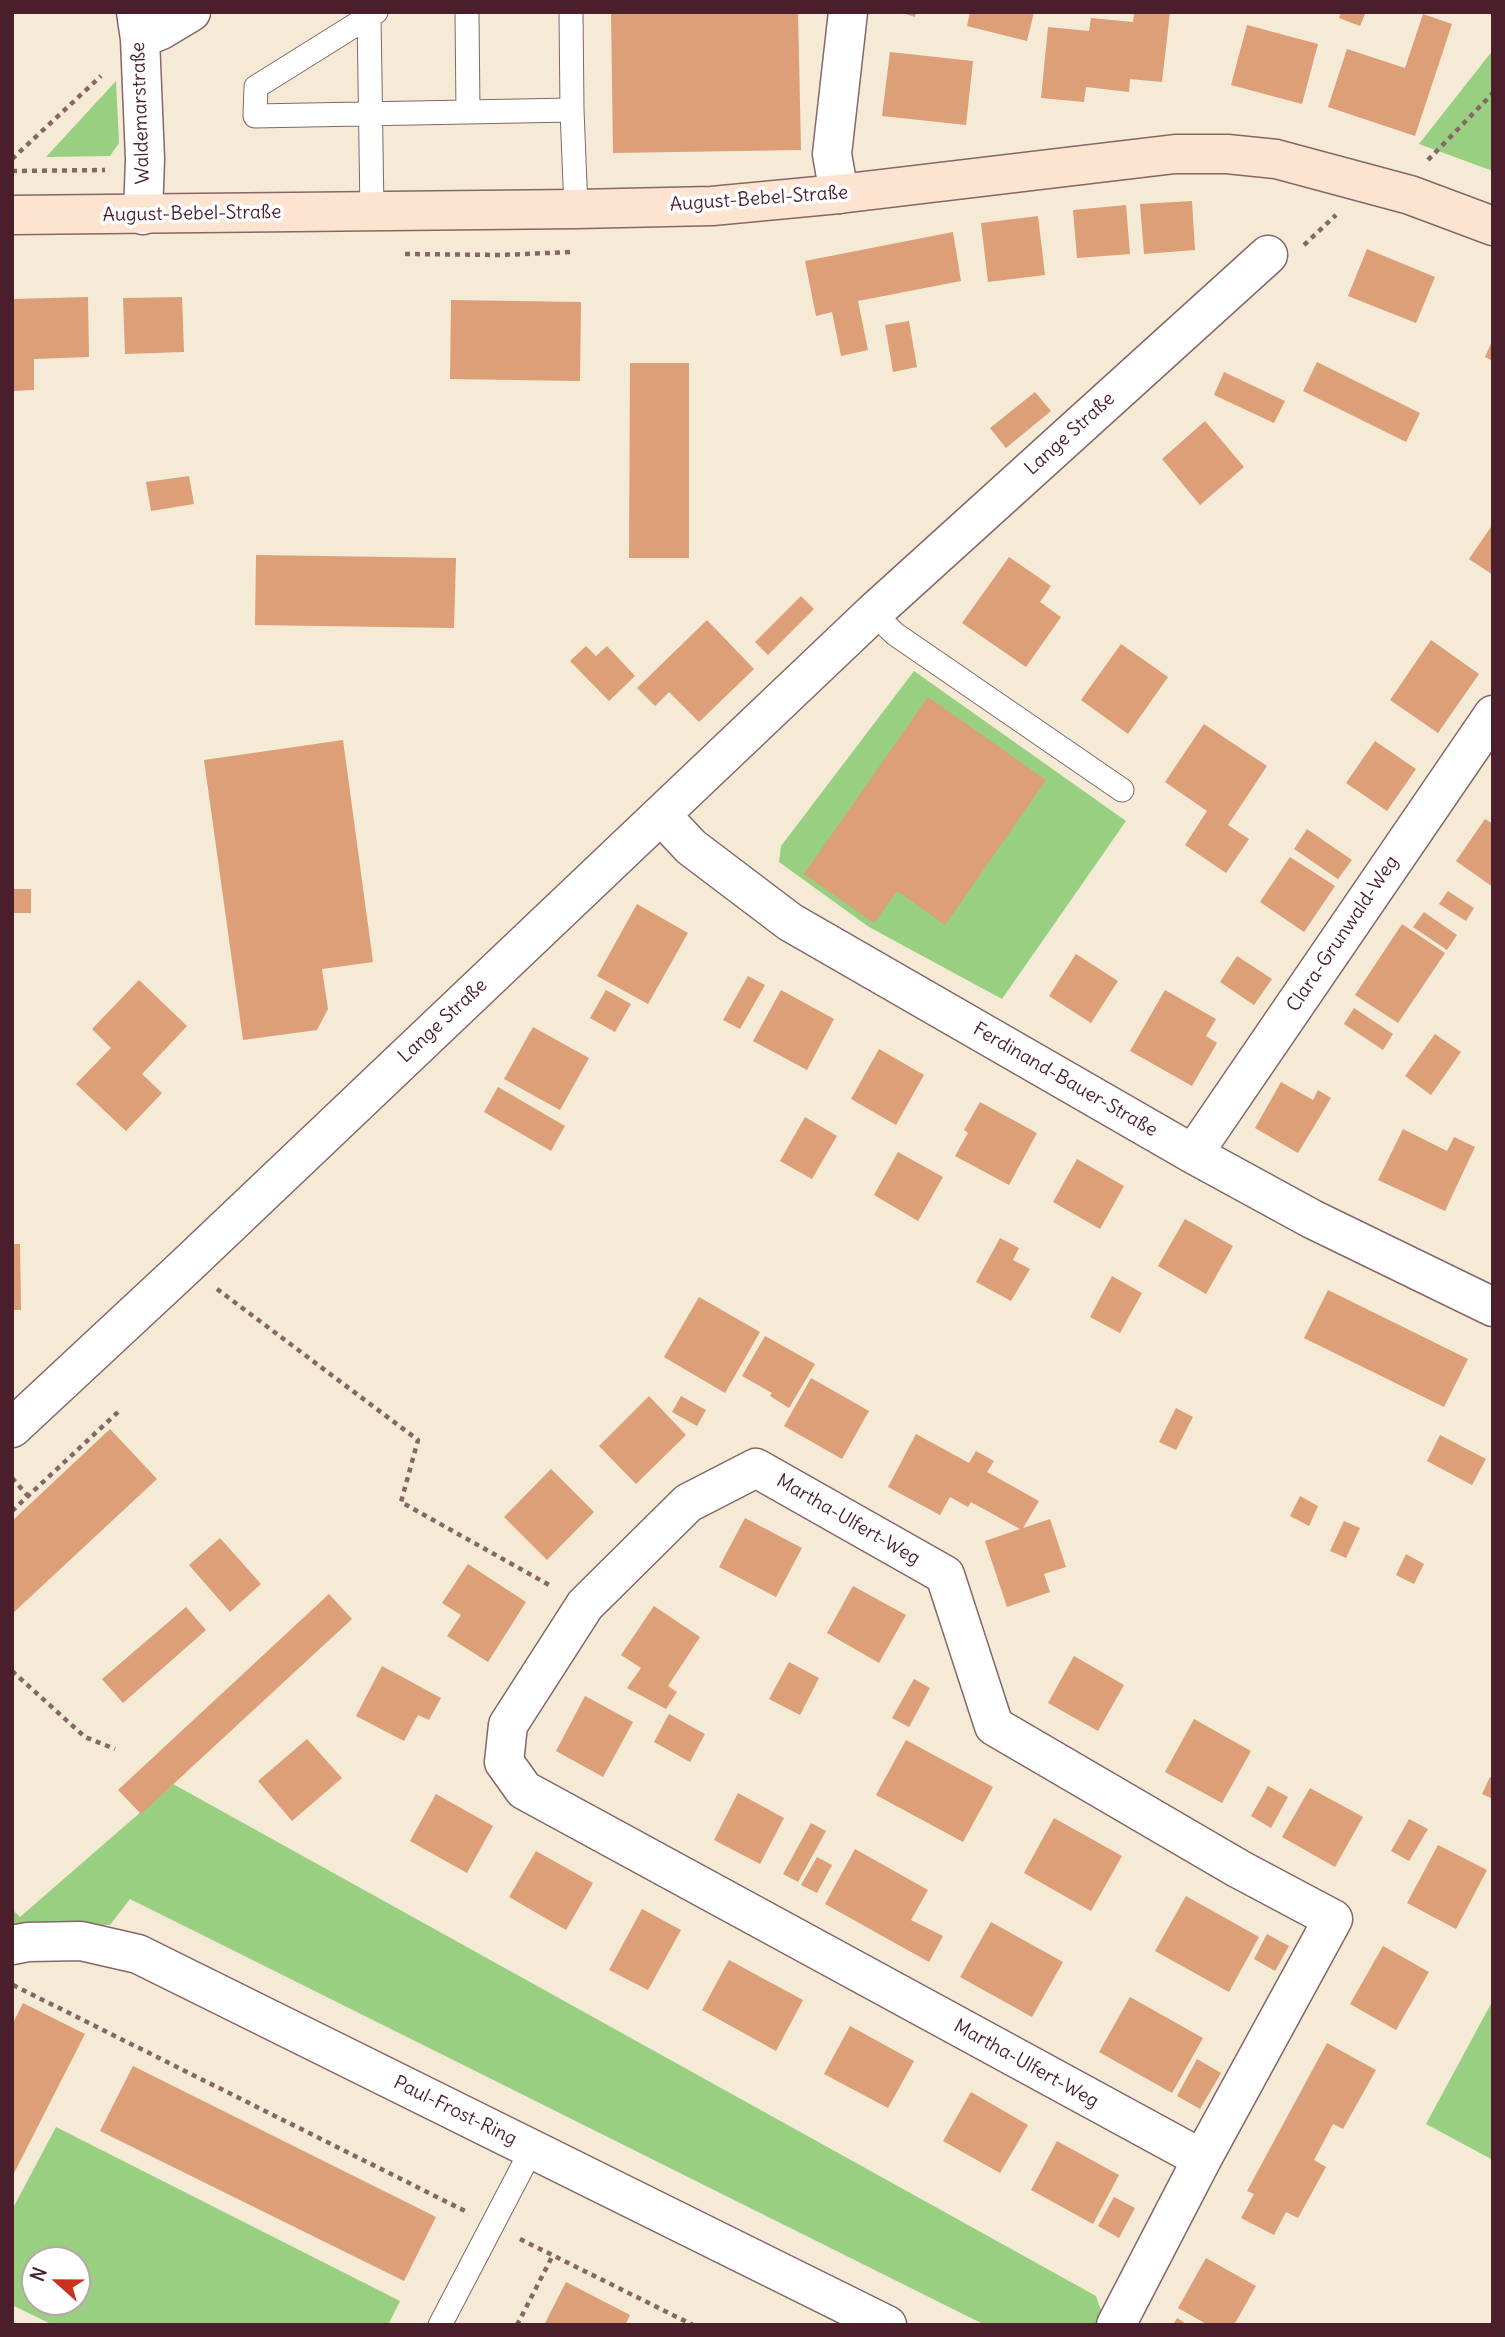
<!DOCTYPE html>
<meta charset="utf-8">
<style>
body{margin:0}
#map{position:relative;width:1505px;height:2337px;overflow:hidden;background:#f4ead5;font-family:Delius,sans-serif}
canvas{display:block}
.frame{position:absolute;inset:0;border:14px solid #4a1f2b;pointer-events:none}
.north{position:absolute;left:21px;top:2246px;width:70px;height:70px;box-sizing:border-box;background:#fff;border:2px solid #b7a5aa;border-radius:50%;rotate:291deg;font-size:19px;font-weight:700;line-height:28px;text-align:center;color:#4a1f2b}
.north::after{content:'';display:block;margin:auto;width:24px;height:32px;background:#c8321e;clip-path:polygon(50% 0,100% 100%,50% 72%,0 100%)}
</style>
<div id="map">
<canvas width="1505" height="2337"></canvas>
<div class="frame"></div>
<div class="north">N</div>
</div>
<script>
const c = document.querySelector('canvas').getContext('2d');
c.lineJoin = 'round';
function fill(path, color) {
  c.fillStyle = color;
  c.fill(path, 'evenodd');
}
function toPath(rows) {
  const path = new Path2D();
  for (const r of rows) {
    path.moveTo(r[0], r[1]);
    for (let i = 2; i < r.length; i += 2) path.lineTo(r[i], r[i + 1]);
  }
  return path;
}
function strokePath(path, color, width, dash) {
  c.strokeStyle = color;
  c.lineWidth = width;
  c.lineCap = dash ? 'butt' : 'round';
  c.setLineDash(dash || []);
  c.stroke(path);
}
function write(font, color, halo, rows, align = 'center') {
  c.font = font + ' Delius,sans-serif';
  c.lineWidth = 7;
  c.setLineDash([]);
  c.textBaseline = 'middle';
  c.strokeStyle = halo;
  c.fillStyle = color;
  for (const [text, x, y, turn = 0] of rows) {
    c.save();
    c.translate(x, y);
    c.rotate((+turn || 0) * Math.PI / 180);
    c.textAlign = isNaN(turn) ? turn : align;
    if (halo) c.strokeText(text, 0, 0);
    c.fillText(text, 0, 0);
    c.restore();
  }
}
fill(toPath([
 [1493,50,1493,171,1419,144],
 [116,81,119,143,110,156,46,157],
 [914,671,1126,821,1002,999,869,927,779,862,781,846],
 [173,1784,1096,2296,1103,2316,1098,2325,985,2325,130,1899,110,1925,12,1926,12,1909,20,1917],
 [1493,2000,1493,2160,1426,2124],
 [56,2127,400,2301,388,2325,53,2325,12,2305,12,2210],
 [77,2260,77,2302,35,2302,35,2260]
]), '#99cf81');
fill(toPath([
 [611,12,798,12,801,150,613,153],
 [899,12,916,12,915,17],
 [970,12,1034,12,1027,41,967,26],
 [1134,12,1170,12,1162,82,1130,79,1129,92,1086,87,1084,102,1041,98,1048,27,1089,31,1091,18,1133,22],
 [1341,12,1366,12,1360,26,1339,18],
 [1423,14,1452,24,1415,136,1328,107,1347,49,1405,68],
 [1247,25,1318,44,1302,104,1231,85],
 [890,52,973,61,966,125,882,116],
 [1192,201,1195,250,1144,254,1140,204],
 [1126,205,1130,254,1077,258,1073,210],
 [1038,216,1045,275,988,282,981,223],
 [953,232,961,281,858,301,868,350,841,356,832,312,816,316,805,261],
 [1367,249,1435,277,1416,323,1348,296],
 [88,297,89,357,34,359,34,390,12,391,12,299],
 [182,297,184,352,125,354,123,298],
 [451,300,581,302,580,381,450,379],
 [909,321,917,367,893,372,885,325],
 [1493,339,1493,361,1485,357],
 [1317,362,1420,413,1406,442,1303,391],
 [630,363,689,363,689,558,629,558],
 [1224,372,1285,401,1274,423,1214,395],
 [1035,392,1051,411,1006,448,990,428],
 [1205,421,1244,467,1200,505,1162,459],
 [189,476,194,504,151,511,146,482],
 [1493,524,1493,575,1469,559],
 [256,555,456,558,454,628,255,625],
 [1009,557,1051,586,1040,602,1061,617,1026,667,962,623],
 [801,596,814,609,768,655,755,642],
 [707,620,754,669,699,722,669,692,655,706,637,688],
 [1431,640,1479,674,1438,733,1390,700],
 [1121,644,1168,677,1128,734,1081,700],
 [586,646,596,656,607,646,635,676,609,701,570,661],
 [928,697,1046,780,945,925,897,891,874,923,804,874],
 [1204,724,1267,766,1228,825,1249,839,1226,873,1185,845,1207,811,1165,782],
 [343,740,373,962,322,969,328,1009,317,1030,243,1040,204,760],
 [1375,741,1416,769,1387,811,1346,783],
 [1485,819,1493,824,1493,887,1456,861],
 [1307,829,1352,860,1338,879,1294,849],
 [1290,857,1335,886,1304,932,1260,902],
 [12,889,31,889,31,913,12,913],
 [1448,891,1474,908,1466,921,1439,904],
 [637,904,688,933,648,1004,597,976],
 [1424,912,1457,935,1447,950,1413,927],
 [1402,924,1445,953,1398,1023,1355,995],
 [1076,954,1118,981,1091,1023,1049,996],
 [1237,956,1272,979,1254,1005,1220,982],
 [748,976,765,985,740,1029,723,1020],
 [139,980,187,1026,142,1074,162,1093,126,1131,76,1084,111,1048,92,1029],
 [606,990,631,1004,615,1032,590,1018],
 [781,990,834,1019,807,1070,753,1041],
 [1165,990,1216,1019,1206,1036,1217,1043,1192,1086,1130,1051],
 [1354,1008,1393,1034,1383,1050,1344,1024],
 [533,1027,589,1058,560,1110,504,1079],
 [1435,1034,1461,1052,1431,1095,1405,1076],
 [879,1049,924,1075,896,1125,851,1099],
 [1281,1082,1313,1100,1318,1090,1331,1098,1298,1153,1255,1128],
 [498,1087,565,1126,551,1151,484,1112],
 [980,1102,1037,1133,1009,1185,955,1156,968,1133,964,1130],
 [805,1117,837,1136,812,1179,780,1161],
 [1403,1129,1447,1151,1454,1137,1475,1147,1445,1211,1378,1180],
 [898,1152,943,1177,918,1221,874,1195],
 [1077,1159,1124,1186,1100,1229,1053,1202],
 [1185,1219,1233,1246,1206,1294,1158,1266],
 [1000,1238,1019,1248,1013,1260,1030,1269,1011,1301,976,1282],
 [12,1244,20,1244,21,1310,12,1310],
 [1112,1276,1142,1293,1120,1333,1090,1317],
 [1328,1290,1468,1359,1444,1407,1304,1338],
 [699,1297,760,1332,725,1393,664,1357],
 [765,1336,815,1364,789,1408,770,1396,772,1393,742,1376],
 [811,1378,869,1411,842,1459,784,1426],
 [649,1396,686,1435,636,1484,599,1446],
 [681,1396,706,1410,697,1426,672,1412],
 [1176,1408,1193,1417,1176,1450,1159,1442],
 [110,1429,157,1479,12,1614,12,1521],
 [916,1434,969,1463,976,1451,994,1461,987,1472,1039,1501,1023,1528,1050,1519,1066,1567,1044,1574,1050,1592,1007,1607,985,1541,1020,1529,971,1502,968,1507,950,1497,940,1515,888,1487],
 [1440,1435,1486,1459,1472,1485,1427,1461],
 [551,1469,594,1512,547,1560,504,1517],
 [1300,1496,1318,1506,1309,1526,1290,1516],
 [745,1518,802,1548,776,1597,719,1567],
 [1344,1521,1360,1528,1346,1558,1330,1551],
 [220,1538,261,1584,230,1612,189,1565],
 [1406,1554,1424,1564,1414,1584,1396,1575],
 [468,1564,526,1602,488,1662,447,1636,461,1615,442,1603],
 [853,1586,906,1615,879,1663,827,1633],
 [329,1594,352,1619,141,1814,118,1790],
 [654,1606,700,1637,668,1686,677,1692,666,1709,627,1688,641,1668,621,1655],
 [186,1607,206,1630,123,1703,102,1679],
 [1074,1656,1124,1685,1098,1731,1048,1703],
 [789,1662,819,1678,800,1715,769,1699],
 [382,1666,441,1698,429,1720,418,1715,404,1741,356,1716],
 [914,1679,930,1688,909,1727,892,1718],
 [585,1696,633,1722,603,1777,556,1751],
 [669,1714,705,1734,690,1762,654,1742],
 [1194,1719,1251,1751,1222,1803,1165,1772],
 [307,1739,342,1778,292,1821,258,1781],
 [906,1740,993,1787,963,1842,876,1795],
 [1490,1777,1493,1779,1493,1799,1482,1794],
 [1268,1786,1288,1797,1271,1828,1251,1816],
 [1310,1788,1363,1817,1335,1867,1282,1837],
 [738,1793,784,1818,760,1864,714,1840],
 [436,1794,493,1826,467,1873,410,1841],
 [1054,1818,1122,1856,1091,1911,1024,1873],
 [1409,1819,1428,1829,1409,1861,1391,1851],
 [811,1823,826,1831,798,1882,783,1874],
 [1438,1845,1487,1870,1456,1929,1407,1903],
 [855,1849,928,1890,911,1920,943,1936,929,1962,825,1904],
 [536,1851,593,1883,566,1930,509,1897],
 [817,1857,832,1865,817,1893,801,1885],
 [1186,1896,1259,1937,1229,1992,1155,1951],
 [642,1909,681,1930,648,1990,609,1970],
 [991,1922,1063,1962,1032,2017,960,1977],
 [1267,1934,1289,1946,1275,1971,1254,1959],
 [1383,1946,1429,1972,1396,2030,1350,2004],
 [729,1960,803,2000,776,2051,702,2010],
 [1130,1997,1203,2038,1172,2093,1099,2052],
 [23,2003,85,2034,12,2177,12,2025],
 [850,2026,914,2061,888,2108,824,2074],
 [1327,2043,1376,2070,1343,2129,1333,2124,1314,2160,1326,2167,1298,2218,1286,2212,1274,2235,1241,2218,1254,2194,1247,2191],
 [1197,2059,1221,2073,1200,2109,1177,2096],
 [133,2066,436,2217,404,2281,100,2131],
 [971,2092,1028,2125,1000,2173,943,2141],
 [1057,2141,1119,2175,1093,2224,1031,2190],
 [1114,2197,1135,2208,1119,2238,1098,2226],
 [1206,2258,1256,2286,1234,2325,1208,2325,1178,2308],
 [566,2282,630,2315,625,2325,544,2325],
 [1177,2318,1188,2325,1173,2325]
]), '#dc9f77');
const lane = toPath([
 [376,12,256,87,255,116,572,110],
 [467,12,468,112],
 [571,12,572,110,576,209],
 [369,16,372,211],
 [873,613,895,634,1122,790],
 [440,2325,532,2149]
]);
const street = toPath([
 [136,12,140,39,145,159,143,215],
 [140,39,161,30,191,12],
 [839,194,832,154,848,12],
 [661,815,691,847,790,922,1193,1154,1312,1219,1493,1307],
 [1193,1154,1493,715],
 [12,1428,186,1266,873,613,1268,255],
 [12,1945,28,1942,81,1941,138,1954,887,2325],
 [1116,2325,1202,2159,1333,1919,1239,1869,994,1726,945,1575,756,1468,688,1503,585,1605,508,1725,504,1762,524,1790,1202,2159]
]);
const secondary = toPath([
 [12,215,576,209,712,206,839,194,1175,154,1227,154,1276,159,1410,195,1493,226]
]);
strokePath(lane, '#866666', 25);
strokePath(street, '#866666', 41);
strokePath(secondary, '#866666', 41);
strokePath(toPath([
 [12,159,101,76],
 [1428,160,1493,93],
 [12,171,105,170],
 [1304,245,1336,215],
 [405,254,501,255,571,252],
 [217,1289,418,1440,401,1502,551,1586],
 [12,1478,28,1496],
 [12,1511,118,1412],
 [12,1671,85,1737,115,1749],
 [13,1985,465,2211],
 [520,2239,693,2325],
 [517,2325,553,2255]
]), '#866666', 4.5, [5, 5]);
strokePath(lane, '#fff', 23);
strokePath(street, '#fff', 38);
strokePath(secondary, '#fde4d0', 38);
write('19px', '#4a1f2b', '#fff', [
 ["Waldemarstraße",141,113,-92],
 ["August-Bebel-Straße",759,199,-4],
 ["August-Bebel-Straße",192,214,-1],
 ["Lange Straße",1070,434,-42],
 ["Clara-Grunwald-Weg",1343,934,-56],
 ["Lange Straße",443,1021,-43],
 ["Ferdinand-Bauer-Straße",1065,1080,30],
 ["Martha-Ulfert-Weg",848,1520,30],
 ["Martha-Ulfert-Weg",1026,2064,29],
 ["Paul-Frost-Ring",455,2111,26]
]);
</script>
